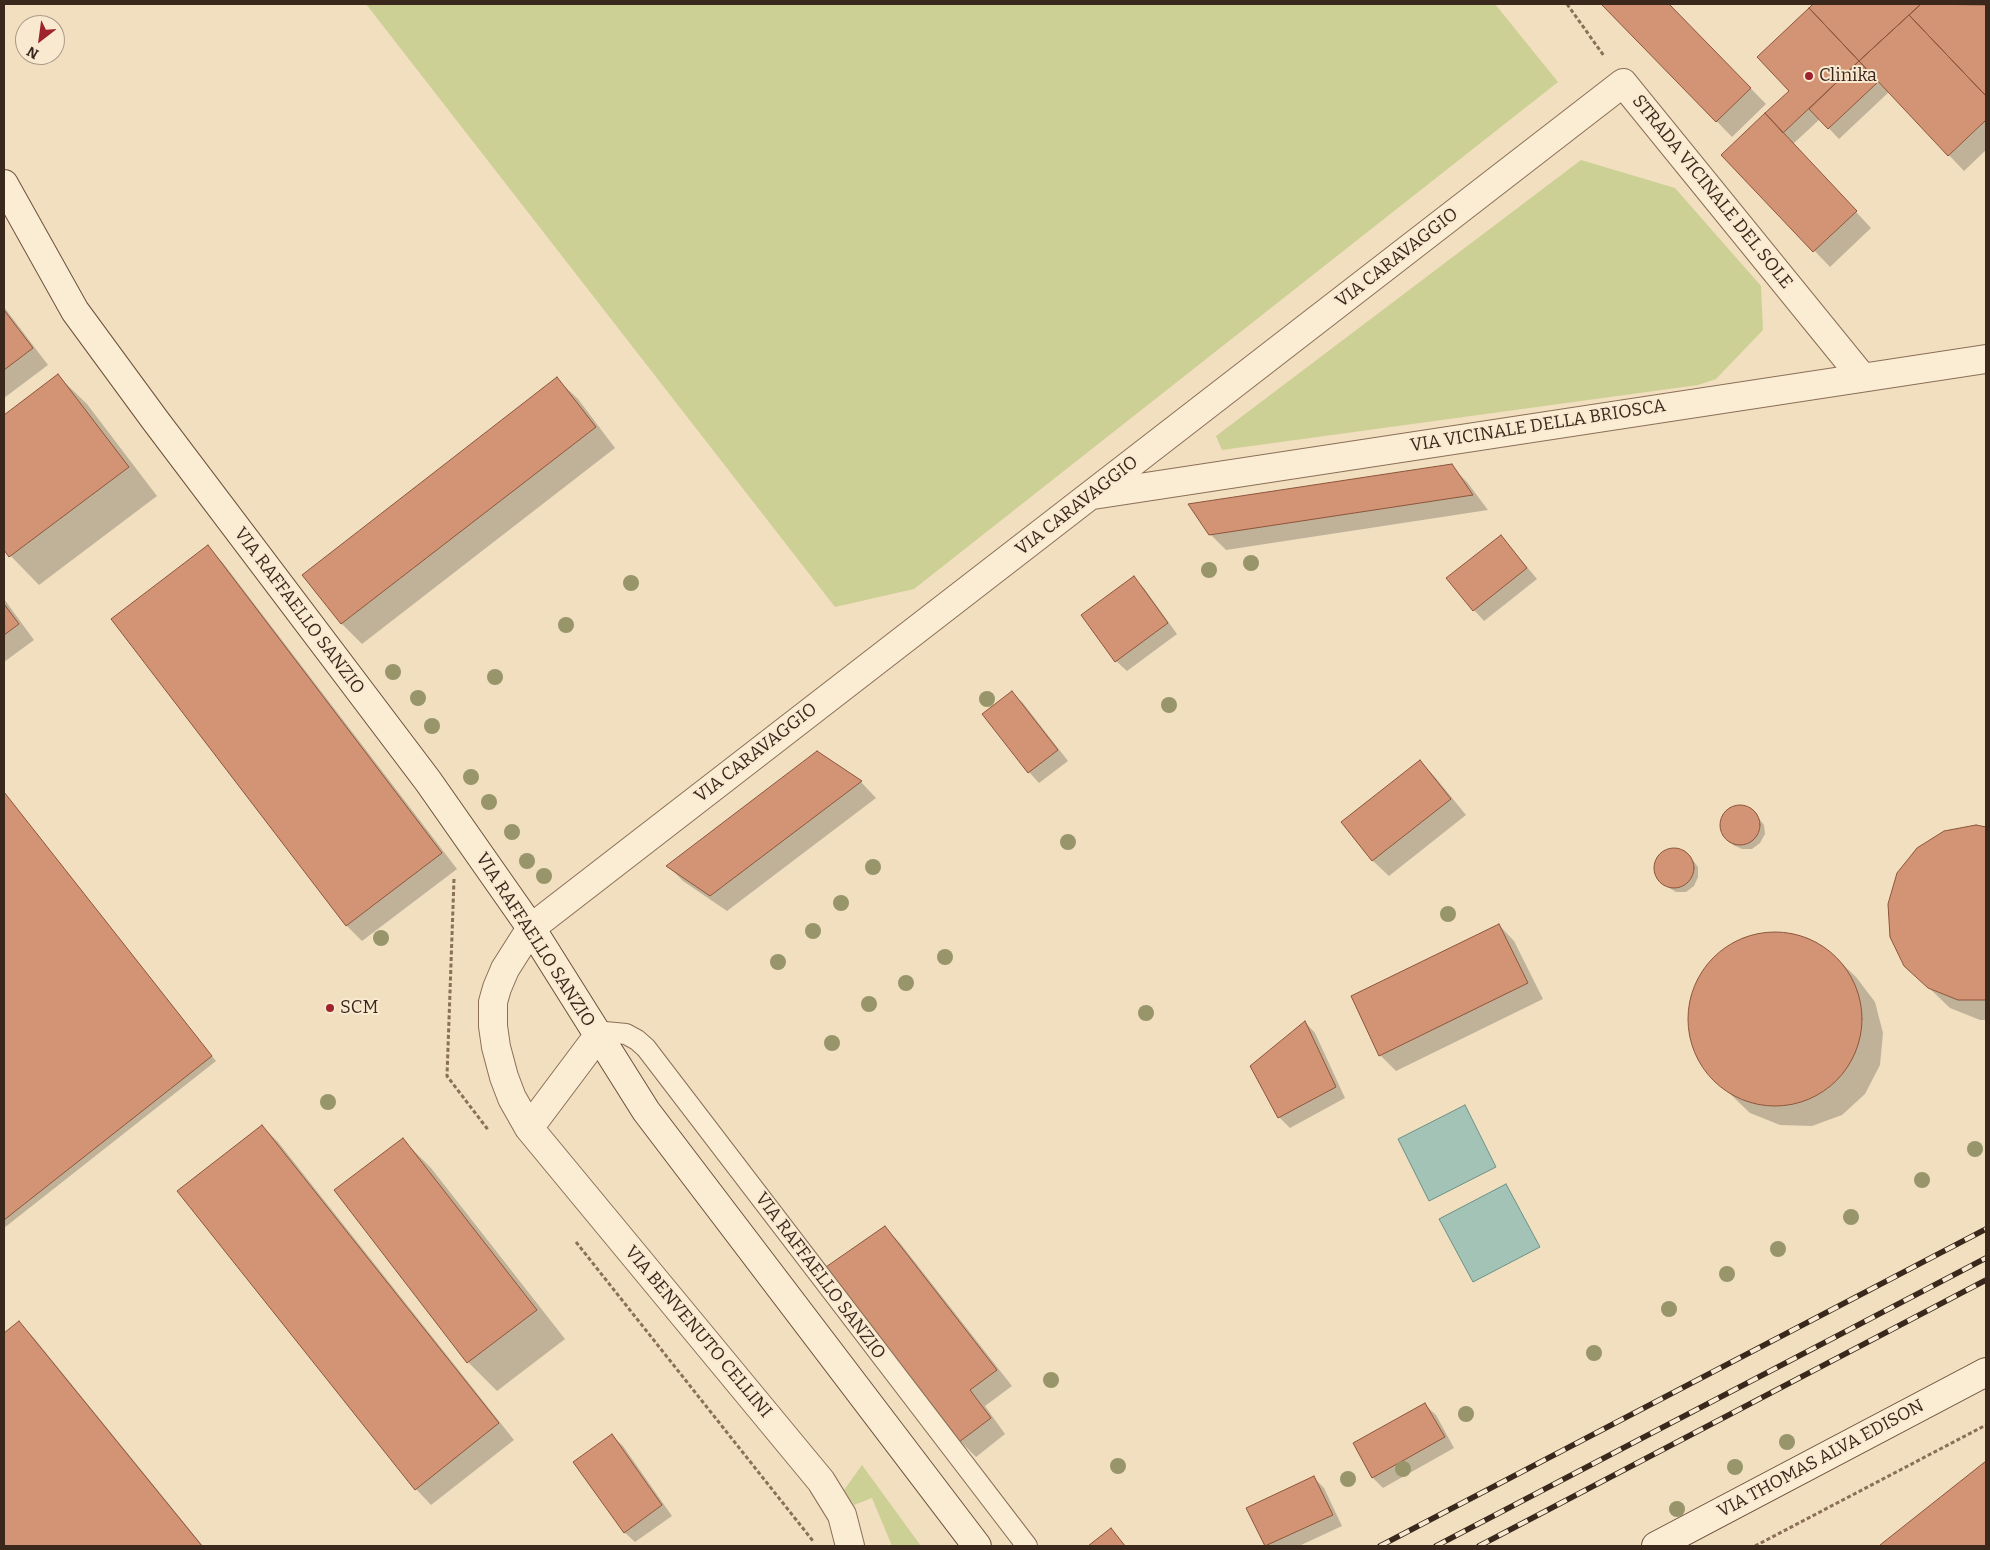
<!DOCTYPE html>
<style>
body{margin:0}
#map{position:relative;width:1990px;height:1550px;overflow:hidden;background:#f1dfc0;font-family:Bitter,serif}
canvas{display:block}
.frame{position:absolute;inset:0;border:5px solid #3a281c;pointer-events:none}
.north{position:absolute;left:15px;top:15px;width:50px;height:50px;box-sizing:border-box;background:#f8e9d0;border:1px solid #ac9c88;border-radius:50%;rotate:210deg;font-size:14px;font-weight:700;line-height:20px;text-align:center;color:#3a281c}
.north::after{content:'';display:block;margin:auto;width:18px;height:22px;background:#9e232d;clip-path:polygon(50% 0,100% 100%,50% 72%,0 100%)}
</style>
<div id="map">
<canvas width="1990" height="1550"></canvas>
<div class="frame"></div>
<div class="north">N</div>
</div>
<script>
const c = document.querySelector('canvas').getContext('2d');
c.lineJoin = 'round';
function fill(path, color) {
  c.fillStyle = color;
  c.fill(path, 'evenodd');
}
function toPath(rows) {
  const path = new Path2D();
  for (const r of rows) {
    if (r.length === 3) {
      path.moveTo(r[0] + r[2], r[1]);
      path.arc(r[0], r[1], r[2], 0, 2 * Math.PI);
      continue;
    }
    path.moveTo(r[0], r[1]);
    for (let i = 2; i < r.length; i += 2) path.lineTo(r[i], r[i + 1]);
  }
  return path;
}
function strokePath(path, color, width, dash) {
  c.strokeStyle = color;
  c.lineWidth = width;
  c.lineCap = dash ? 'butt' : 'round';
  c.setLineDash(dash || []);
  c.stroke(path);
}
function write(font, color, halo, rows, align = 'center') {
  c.font = font + ' Bitter,serif';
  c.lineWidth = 4;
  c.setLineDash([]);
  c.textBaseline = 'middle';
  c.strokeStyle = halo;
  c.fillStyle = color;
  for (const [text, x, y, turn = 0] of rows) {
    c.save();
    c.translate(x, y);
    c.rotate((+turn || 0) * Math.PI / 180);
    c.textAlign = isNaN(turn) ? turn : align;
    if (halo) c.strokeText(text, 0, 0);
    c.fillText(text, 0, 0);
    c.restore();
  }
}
fill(toPath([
 [366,4,1495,4,1558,82,914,589,835,607],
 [1581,160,1675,188,1761,286,1763,330,1716,379,1698,385,1222,450,1216,436],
 [862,1465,921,1546,892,1546,872,1498,854,1505,844,1490]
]), '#cdd094');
const water = toPath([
 [1465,1105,1496,1167,1429,1201,1398,1139,1465,1105],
 [1506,1184,1540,1247,1473,1282,1439,1219,1506,1184]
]);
fill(water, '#a3c3b7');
strokePath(water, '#6a9185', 1);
fill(toPath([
 [1603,4,1668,4,1766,104,1732,137],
 [1816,4,1986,4,1986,150,1964,171,1889,92,1839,139,1820,119,1793,144,1871,228,1830,267,1723,155,1791,91,1759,57],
 [4,307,48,365,4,398],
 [58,376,87,404,157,496,39,585,4,549,4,417],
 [557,379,578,399,615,448,362,644,342,624,304,575],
 [1451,466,1467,482,1488,510,1226,550,1210,534],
 [1501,536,1537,579,1484,621,1474,610],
 [208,547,223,563,457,869,362,941,347,926],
 [1133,578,1144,588,1177,634,1127,671,1116,661],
 [4,599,34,640,4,662],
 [1012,693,1023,703,1068,761,1039,783,1029,772,984,715],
 [817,753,861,782,876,798,727,911,683,881,668,866],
 [1420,761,1435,777,1466,815,1389,876,1373,861,1343,823],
 [4,793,216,1061,4,1228],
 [1734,807,1744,807,1753,811,1764,825,1765,834,1760,843,1752,849,1742,849,1733,845,1722,831,1722,822,1726,812],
 [1976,826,1986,829,1986,1020,1980,1020,1950,1008,1927,986],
 [1678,849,1687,854,1692,859,1698,867,1698,877,1694,886,1686,892,1676,892,1661,883,1656,874,1656,864,1660,855,1668,850],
 [1499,925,1514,941,1543,999,1396,1071,1380,1055],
 [1776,932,1808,938,1834,956,1856,977,1875,1002,1883,1033,1880,1065,1865,1094,1842,1115,1812,1126,1780,1125,1750,1113,1705,1070,1691,1041,1689,1010,1698,979,1718,954,1745,937],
 [1305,1022,1315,1033,1345,1098,1290,1128,1279,1117],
 [262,1126,278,1142,514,1440,431,1505,416,1489],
 [402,1139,431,1168,565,1339,497,1391,468,1362,335,1191],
 [885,1228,900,1243,1012,1386,985,1406,1005,1434,976,1457,960,1441],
 [19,1323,34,1338,203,1546,4,1546,4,1335],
 [1425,1405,1436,1415,1454,1448,1383,1488,1373,1478,1354,1444],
 [612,1436,623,1446,672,1516,635,1542,624,1532],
 [1986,1463,1986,1546,1881,1546],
 [1313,1477,1324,1488,1342,1526,1299,1546,1266,1546,1248,1508],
 [1111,1530,1126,1546,1090,1546]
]), '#0003');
const building = toPath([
 [1601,4,1669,4,1751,88,1716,122,1601,4],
 [1813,4,1921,4,1859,61,1809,8,1813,4],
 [1921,4,1986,5,1986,96,1909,15,1921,4],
 [1809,8,1859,61,1783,133,1765,113,1789,91,1757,57,1809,8],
 [1909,15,1986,96,1986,120,1948,156,1859,61,1909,15],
 [1859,61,1878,82,1828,129,1809,109,1859,61],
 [1765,113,1857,211,1813,252,1721,155,1765,113],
 [4,310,33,348,4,370,4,310],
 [58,374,129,467,9,557,4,550,4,415,58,374],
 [557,377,596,427,341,624,302,575,557,377],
 [1452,464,1473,495,1209,535,1188,504,1452,464],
 [1501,535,1527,568,1473,611,1446,578,1501,535],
 [208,545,442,853,346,926,111,619,208,545],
 [1134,576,1168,623,1115,662,1081,615,1134,576],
 [4,604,19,624,4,635,4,604],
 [1012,691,1058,750,1028,773,982,714,1012,691],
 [817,751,862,781,710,896,666,866,817,751],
 [1420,760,1451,799,1372,861,1341,822,1420,760],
 [4,792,212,1056,4,1220,4,792],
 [1740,825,20],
 [1976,825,1986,827,1986,1000,1958,1000,1928,988,1904,966,1890,937,1888,904,1897,873,1917,848,1944,831,1976,825],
 [1674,868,20],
 [1499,924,1528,983,1379,1056,1351,996,1499,924],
 [1775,1019,87],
 [1305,1021,1336,1087,1278,1118,1250,1066,1305,1021],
 [262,1125,499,1423,415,1490,177,1191,262,1125],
 [403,1138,537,1310,467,1363,334,1190,403,1138],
 [885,1226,997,1370,970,1390,991,1418,959,1442,823,1269,885,1226],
 [19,1321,202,1546,4,1546,4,1333,19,1321],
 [1425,1403,1445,1437,1372,1478,1353,1443,1425,1403],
 [612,1434,662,1505,624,1533,573,1462,612,1434],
 [1986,1461,1986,1546,1880,1546,1880,1545,1986,1461],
 [1314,1476,1333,1515,1265,1546,1246,1508,1314,1476],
 [1111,1528,1125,1546,1088,1546,1111,1528]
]);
fill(building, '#d29474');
strokePath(building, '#8c553b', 1);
const lane = toPath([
 [598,1036,605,1032,626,1034,637,1040,646,1048,1027,1546]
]);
const street = toPath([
 [1093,495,1986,359],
 [598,1036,529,1128,512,1098,504,1077,496,1047,493,1026,493,1002,497,988,505,969,531,928,1623,83,1862,377],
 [529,1128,821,1481,842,1515,850,1546]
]);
const secondary = toPath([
 [4,184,75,311,155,420,428,781,531,928,646,1111,977,1546],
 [1656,1546,1986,1372]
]);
strokePath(lane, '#8b6f57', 22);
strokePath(street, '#8b6f57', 30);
strokePath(secondary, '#6d503a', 30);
strokePath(toPath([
 [1567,4,1604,56],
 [454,879,447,1076,489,1131],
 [576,1242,813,1541],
 [1755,1546,1986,1425]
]), '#8b6f57', 3, [4, 2.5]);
strokePath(lane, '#fbecd4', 20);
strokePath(street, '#fbecd4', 28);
strokePath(secondary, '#fbecd4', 28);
const rail = toPath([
 [1380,1546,1986,1229],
 [1436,1546,1986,1258],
 [1479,1546,1986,1280]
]);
strokePath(rail, '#3a281c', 5.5);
strokePath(rail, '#f8e9d0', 4, [11]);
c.fillStyle = '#979569';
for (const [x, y] of [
 [1251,563],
 [1209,570],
 [631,583],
 [566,625],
 [393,672],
 [495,677],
 [418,698],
 [987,699],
 [1169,705],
 [432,726],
 [471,777],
 [489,802],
 [512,832],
 [1068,842],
 [527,861],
 [873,867],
 [544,876],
 [841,903],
 [1448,914],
 [813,931],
 [381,938],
 [945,957],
 [778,962],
 [906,983],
 [869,1004],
 [1146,1013],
 [832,1043],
 [328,1102],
 [1975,1149],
 [1922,1180],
 [1851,1217],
 [1778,1249],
 [1727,1274],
 [1669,1309],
 [1594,1353],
 [1051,1380],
 [1466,1414],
 [1787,1442],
 [1118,1466],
 [1735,1467],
 [1403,1469],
 [1348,1479],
 [1677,1509]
]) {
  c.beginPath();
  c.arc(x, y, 8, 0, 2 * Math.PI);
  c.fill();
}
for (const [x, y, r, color] of [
 [1809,76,5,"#9e232d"],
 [330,1008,5,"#9e232d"]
]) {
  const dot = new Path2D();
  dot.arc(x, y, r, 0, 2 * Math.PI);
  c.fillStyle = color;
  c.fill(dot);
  strokePath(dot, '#f8e9d0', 2);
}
write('18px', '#3a281c', '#f8e9d0', [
 ["Clinika",1819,76],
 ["SCM",340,1008]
], 'left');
write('18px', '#3a281c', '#f8e9d0', [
 ["STRADA VICINALE DEL SOLE",1712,192,51],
 ["VIA CARAVAGGIO",1397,258,-38],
 ["VIA VICINALE DELLA BRIOSCA",1538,426,-9],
 ["VIA CARAVAGGIO",1077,506,-38],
 ["VIA RAFFAELLO SANZIO",299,611,53],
 ["VIA CARAVAGGIO",756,753,-38],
 ["VIA RAFFAELLO SANZIO",535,940,57],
 ["VIA RAFFAELLO SANZIO",820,1276,53],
 ["VIA BENVENUTO CELLINI",698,1332,50],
 ["VIA THOMAS ALVA EDISON",1821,1459,-28]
]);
</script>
